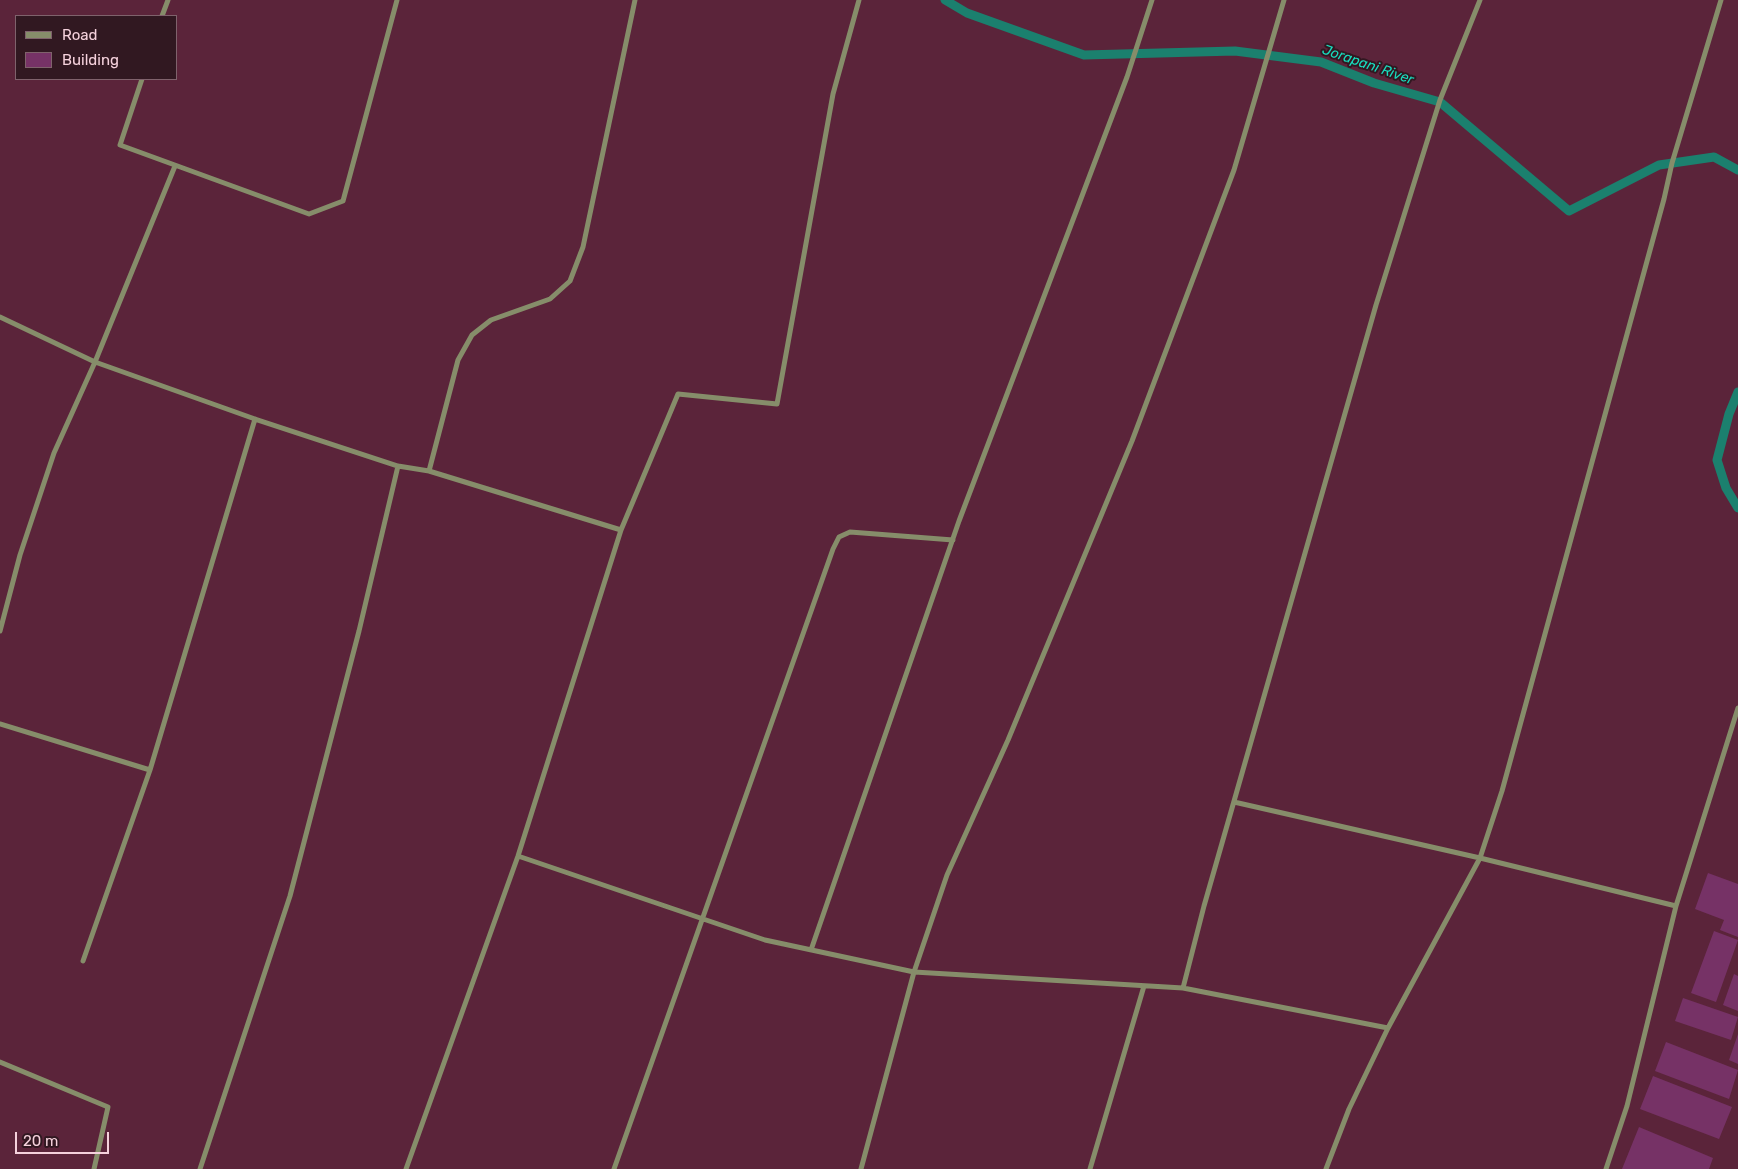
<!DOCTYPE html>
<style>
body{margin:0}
#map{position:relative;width:1738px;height:1169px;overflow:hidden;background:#5b243a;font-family:Rubik,sans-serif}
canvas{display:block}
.legend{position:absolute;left:15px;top:15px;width:162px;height:65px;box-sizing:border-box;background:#311821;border:1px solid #7f626c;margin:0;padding:6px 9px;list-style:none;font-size:15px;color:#f5d1dc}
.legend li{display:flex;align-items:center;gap:10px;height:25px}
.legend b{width:25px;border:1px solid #7f626c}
.scale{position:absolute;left:15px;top:1132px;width:94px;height:22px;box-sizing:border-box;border:2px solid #f5d1dc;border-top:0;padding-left:6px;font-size:15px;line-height:18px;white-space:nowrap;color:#f5d1dc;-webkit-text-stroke:4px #311821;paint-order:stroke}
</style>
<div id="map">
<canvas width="1738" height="1169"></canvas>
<ul class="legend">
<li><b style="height:6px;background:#868d6a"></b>Road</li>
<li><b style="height:14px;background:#763266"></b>Building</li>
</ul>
<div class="scale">20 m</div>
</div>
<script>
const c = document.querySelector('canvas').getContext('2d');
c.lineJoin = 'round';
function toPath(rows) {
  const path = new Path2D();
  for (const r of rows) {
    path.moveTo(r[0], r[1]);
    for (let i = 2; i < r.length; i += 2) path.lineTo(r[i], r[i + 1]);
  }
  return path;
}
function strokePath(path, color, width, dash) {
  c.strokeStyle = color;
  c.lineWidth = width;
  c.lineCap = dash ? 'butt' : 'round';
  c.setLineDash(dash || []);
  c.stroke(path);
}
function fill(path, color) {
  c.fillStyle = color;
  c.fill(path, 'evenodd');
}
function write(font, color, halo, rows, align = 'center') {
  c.font = font + ' Rubik,sans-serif';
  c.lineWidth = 4;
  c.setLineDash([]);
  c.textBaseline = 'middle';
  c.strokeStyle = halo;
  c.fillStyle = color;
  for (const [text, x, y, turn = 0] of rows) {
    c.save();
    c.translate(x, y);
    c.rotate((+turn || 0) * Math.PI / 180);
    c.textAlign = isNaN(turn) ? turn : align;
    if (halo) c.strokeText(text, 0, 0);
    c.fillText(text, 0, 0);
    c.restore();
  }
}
strokePath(toPath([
 [945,0,967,13,1084,55,1235,51,1321,62,1374,83,1440,102,1569,211,1659,165,1714,157,1738,170],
 [1738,392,1729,414,1717,460,1726,488,1738,508]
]), '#1b806e', 9);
fill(toPath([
 [1708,873,1738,884,1738,937,1720,930,1724,920,1695,909],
 [1714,931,1738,940,1716,1002,1691,993],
 [1734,974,1738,976,1738,1011,1723,1005],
 [1683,998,1738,1017,1731,1040,1675,1021],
 [1738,1034,1738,1064,1729,1060],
 [1666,1042,1738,1070,1729,1099,1655,1071],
 [1653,1076,1732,1107,1719,1139,1640,1109],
 [1639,1127,1713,1158,1709,1169,1622,1169]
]), '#763266');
strokePath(toPath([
 [162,16,168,0],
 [142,79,120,145,309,214,343,201,397,0],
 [0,317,95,362,255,419,398,466,429,471,621,530],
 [429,471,458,360,472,335,491,320,550,299,570,281,583,247,635,0],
 [0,631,20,555,54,453,95,362,175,166],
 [0,724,150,770],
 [1234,802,1480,858,1676,906],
 [518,856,765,940,914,972,1183,988,1388,1028],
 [811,950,959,521,1127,77,1152,0],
 [83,961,150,770,255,419],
 [1183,988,1204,906,1376,305,1440,100,1480,0],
 [0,1062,108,1107,94,1169],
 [200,1169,290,896,359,631,398,466],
 [406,1169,518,856,621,530,678,394,777,404,833,94,859,0],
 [614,1169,833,549,839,537,850,532,953,540],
 [861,1169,914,972,947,875,1008,740,1132,441,1234,170,1284,0],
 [1090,1169,1144,986],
 [1326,1169,1349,1109,1388,1028,1480,858,1502,791,1664,199,1672,163,1721,0],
 [1606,1169,1627,1106,1676,906,1738,708]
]), '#868d6a', 5);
write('italic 14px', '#18ddbe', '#311821', [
 ["Jorapani River",1368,65,19]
]);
</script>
